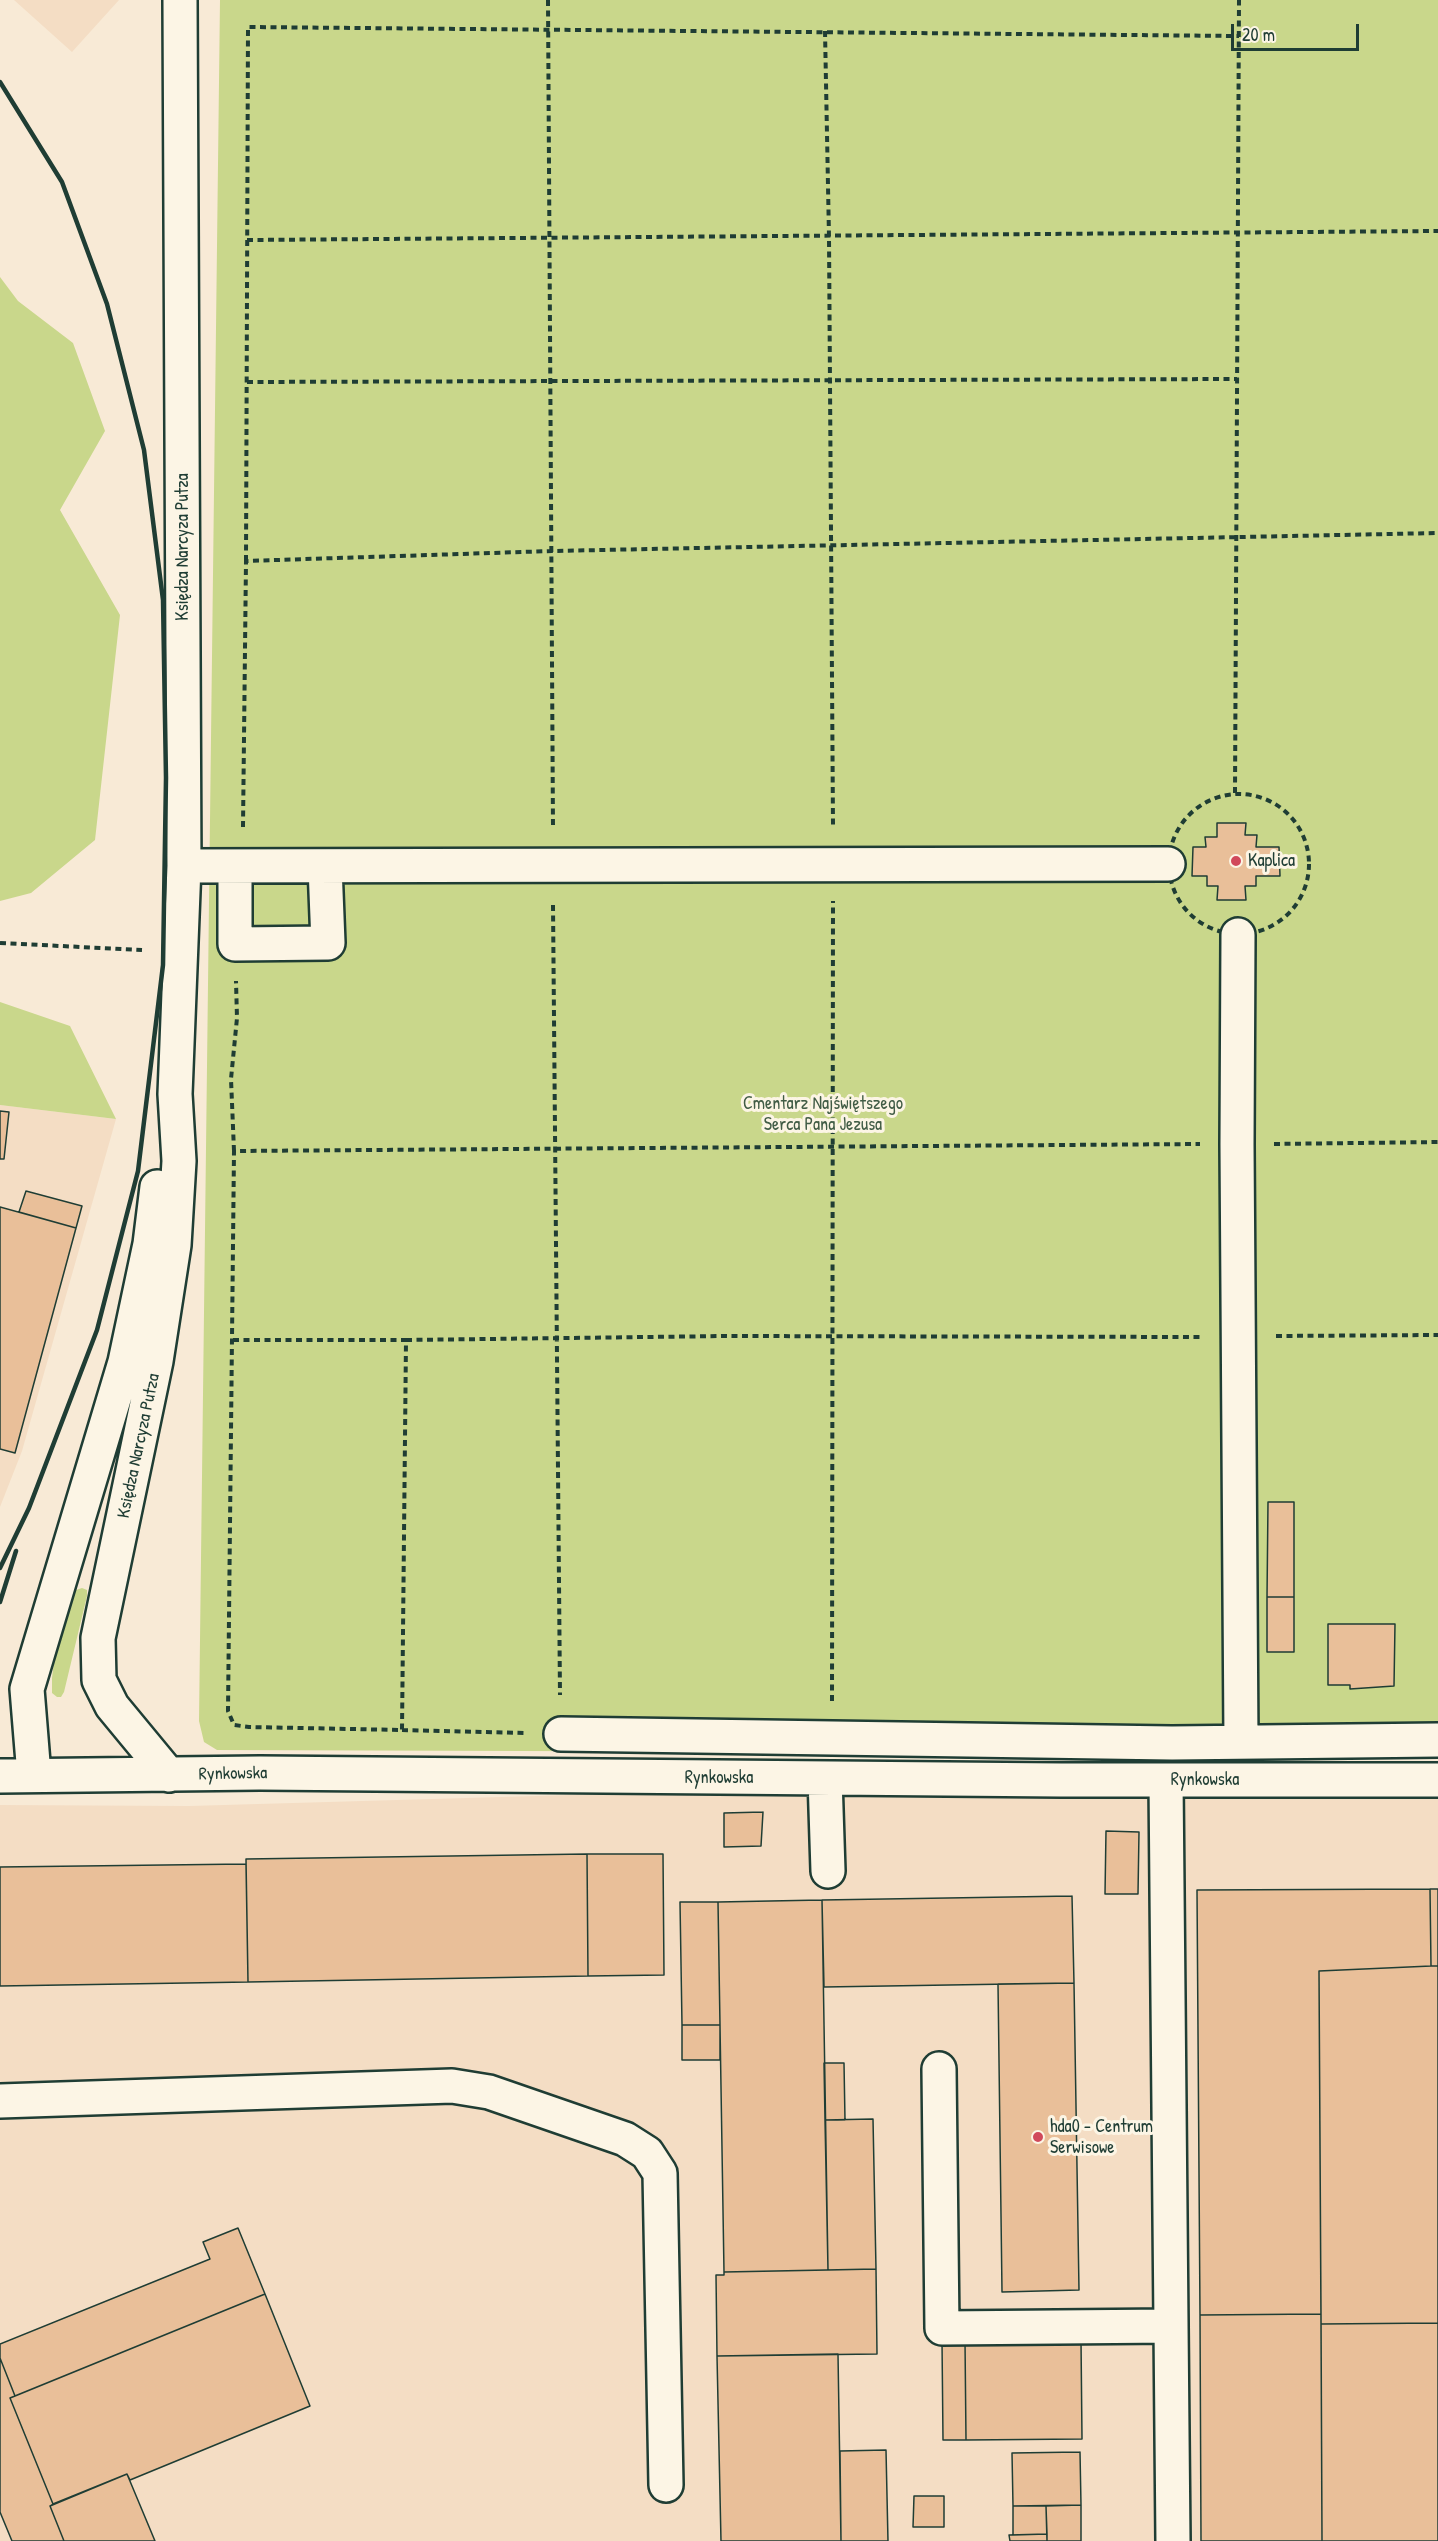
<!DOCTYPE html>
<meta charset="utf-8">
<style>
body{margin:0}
#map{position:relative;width:1438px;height:2541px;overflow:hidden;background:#f8ead6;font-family:"Patrick Hand",sans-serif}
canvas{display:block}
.scale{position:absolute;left:1231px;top:24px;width:128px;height:27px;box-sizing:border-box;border:3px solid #1f3d34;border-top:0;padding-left:8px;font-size:18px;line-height:21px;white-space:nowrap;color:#1f3d34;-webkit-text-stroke:4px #fcf5e5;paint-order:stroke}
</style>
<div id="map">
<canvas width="1438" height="2541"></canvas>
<div class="scale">20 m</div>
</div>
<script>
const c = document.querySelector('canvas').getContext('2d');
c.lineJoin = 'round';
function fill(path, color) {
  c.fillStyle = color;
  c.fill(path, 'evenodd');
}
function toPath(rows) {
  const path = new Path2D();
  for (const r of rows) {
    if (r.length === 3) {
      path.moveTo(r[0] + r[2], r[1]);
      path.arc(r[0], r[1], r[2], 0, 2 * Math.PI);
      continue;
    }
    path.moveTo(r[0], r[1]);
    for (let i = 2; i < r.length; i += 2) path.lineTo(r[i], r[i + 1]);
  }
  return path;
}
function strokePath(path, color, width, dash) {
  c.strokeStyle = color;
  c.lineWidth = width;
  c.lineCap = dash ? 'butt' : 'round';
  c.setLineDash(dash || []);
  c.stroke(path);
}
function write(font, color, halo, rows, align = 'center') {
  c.font = font + ' "Patrick Hand",sans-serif';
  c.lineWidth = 6;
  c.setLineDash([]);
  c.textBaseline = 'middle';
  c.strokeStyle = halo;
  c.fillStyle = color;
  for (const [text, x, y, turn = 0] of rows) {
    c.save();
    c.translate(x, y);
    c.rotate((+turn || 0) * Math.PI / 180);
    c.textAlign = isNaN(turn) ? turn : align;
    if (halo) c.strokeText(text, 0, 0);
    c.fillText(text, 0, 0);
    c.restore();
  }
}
fill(toPath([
 [14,0,119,0,72,52],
 [0,1105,116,1119,22,1451,0,1507],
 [1438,1770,1438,2541,0,2541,0,1805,189,1806]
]), '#f4ddc4');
fill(toPath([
 [220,0,1438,0,1438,1754,217,1750,204,1742,199,1721],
 [0,277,18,301,73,343,105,431,60,510,120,615,95,840,31,893,0,901],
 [0,1002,70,1026,116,1119,0,1105],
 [82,1588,87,1590,87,1596,64,1692,61,1697,57,1697,52,1693,52,1678,55,1653,72,1599,76,1590]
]), '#c9d78b');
const building = toPath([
 [1217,823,1246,823,1245,835,1257,835,1256,847,1279,847,1280,876,1256,876,1256,886,1245,886,1246,900,1217,900,1218,886,1207,886,1207,876,1192,876,1193,847,1206,847,1205,837,1217,837,1217,823],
 [0,1111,9,1112,4,1159,0,1159,0,1111],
 [26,1191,82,1206,76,1228,19,1212,26,1191],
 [0,1207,76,1228,15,1453,0,1449,0,1207],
 [1268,1502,1294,1502,1294,1597,1267,1597,1268,1502],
 [1267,1597,1294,1597,1294,1652,1267,1652,1267,1597],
 [1328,1624,1395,1624,1394,1686,1350,1689,1350,1685,1328,1685,1328,1624],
 [763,1812,761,1846,724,1847,724,1813,763,1812],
 [1106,1831,1139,1832,1138,1894,1105,1894,1106,1831],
 [587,1854,588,1976,248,1982,246,1859,587,1854],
 [587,1854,663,1854,664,1975,588,1976,587,1854],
 [246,1864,248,1982,0,1986,0,1867,246,1864],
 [1430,1889,1431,1966,1319,1971,1321,2314,1200,2315,1197,1890,1430,1889],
 [1430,1889,1438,1889,1438,1966,1431,1966,1430,1889],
 [1072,1896,1074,1983,824,1987,822,1900,1072,1896],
 [822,1900,828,2270,724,2272,718,1902,822,1900],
 [680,1902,718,1902,720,2025,682,2025,680,1902],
 [1431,1966,1438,1966,1438,2323,1321,2324,1319,1971,1431,1966],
 [1074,1983,1079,2290,1002,2292,998,1984,1074,1983],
 [682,2025,720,2025,720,2060,682,2060,682,2025],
 [824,2063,844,2063,845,2120,825,2120,824,2063],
 [873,2119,876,2269,828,2270,825,2120,873,2119],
 [238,2228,265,2294,15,2396,0,2358,0,2344,210,2259,203,2242,238,2228],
 [876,2269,877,2354,717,2356,716,2275,724,2275,724,2272,876,2269],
 [265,2294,310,2406,130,2480,127,2474,53,2504,10,2398,265,2294],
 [1321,2314,1322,2541,1201,2541,1200,2315,1321,2314],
 [1438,2323,1438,2541,1322,2541,1321,2324,1438,2323],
 [1081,2340,1082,2439,966,2440,965,2341,1081,2340],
 [942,2341,965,2341,966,2440,943,2440,942,2341],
 [838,2354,841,2541,721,2541,717,2356,838,2354],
 [0,2358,15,2396,10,2398,53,2504,50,2506,64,2541,12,2541,0,2512,0,2358],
 [886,2450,888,2541,841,2541,840,2451,886,2450],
 [1080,2452,1081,2505,1013,2506,1012,2453,1080,2452],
 [127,2474,155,2541,64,2541,50,2506,127,2474],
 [914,2496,944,2496,944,2527,913,2527,914,2496],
 [1081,2505,1081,2541,1047,2541,1046,2506,1081,2505],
 [1013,2506,1046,2506,1047,2534,1013,2535,1013,2506],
 [1047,2534,1047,2541,1010,2541,1009,2535,1047,2534]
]);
fill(building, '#e9bf99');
strokePath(building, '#1f3d34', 1.5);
const minor = toPath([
 [184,866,1168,864],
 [235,866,235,944,328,943,325,866],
 [1238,935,1237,1144,1241,1742],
 [561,1734,1172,1743,1438,1740],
 [34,1775,27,1689,125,1362,150,1244,157,1187],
 [169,1775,112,1706,99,1680,98,1638,156,1361,174,1245,179,1161,175,1094,184,866,180,0],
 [0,1776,260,1773,1061,1780,1438,1780],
 [825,1778,828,1871],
 [1166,1780,1173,2541],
 [939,2069,942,2328,1171,2326],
 [0,2101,452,2086,489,2092,625,2139,647,2153,660,2173,666,2485]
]);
strokePath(minor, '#1f3d34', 38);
strokePath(toPath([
 [548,0,553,828],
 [825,31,829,237,833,825],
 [247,240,1438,231],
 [247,382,1237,379],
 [246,561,248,27,1239,36],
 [1235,793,1239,0],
 [1239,864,70],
 [243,827,246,561,552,551,1438,533],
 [553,905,560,1695],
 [0,943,142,950],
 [1274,1144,1438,1142],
 [234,1151,231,1079,237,1018,236,981],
 [1276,1336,1438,1335],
 [233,1340,406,1340,402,1730,249,1727,234,1725,228,1711,234,1151,1200,1144],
 [406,1340,726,1336,1200,1337],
 [832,1701,833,901],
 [402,1730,524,1733]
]), '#1f3d34', 4, [6, 4.5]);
strokePath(minor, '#fcf5e5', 33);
strokePath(toPath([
 [0,82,62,182,107,304,144,450,163,600,166,778,163,965,138,1171,97,1330,29,1508,0,1568],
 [0,1602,16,1551]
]), '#1f3d34', 4.5);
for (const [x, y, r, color] of [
 [1236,861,6,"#d1495b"],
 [1038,2137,6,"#d1495b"]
]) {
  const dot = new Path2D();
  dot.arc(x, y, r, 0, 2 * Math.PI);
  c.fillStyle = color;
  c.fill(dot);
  strokePath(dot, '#fcf5e5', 2);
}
write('18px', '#1f3d34', '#fcf5e5', [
 ["Księdza Narcyza Putza",183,547,-90],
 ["Księdza Narcyza Putza",139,1446,-78],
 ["Rynkowska",233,1774,-1],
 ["Rynkowska",719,1778],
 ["Rynkowska",1205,1780]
]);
write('18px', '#1f3d34', '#fcf5e5', [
 ["Kaplica",1248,861],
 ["hda0 - Centrum",1050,2127],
 ["Serwisowe",1050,2148]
], 'left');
write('18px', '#415c45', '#fcf5e5', [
 ["Cmentarz Najświętszego",823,1104],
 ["Serca Pana Jezusa",823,1125]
]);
</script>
